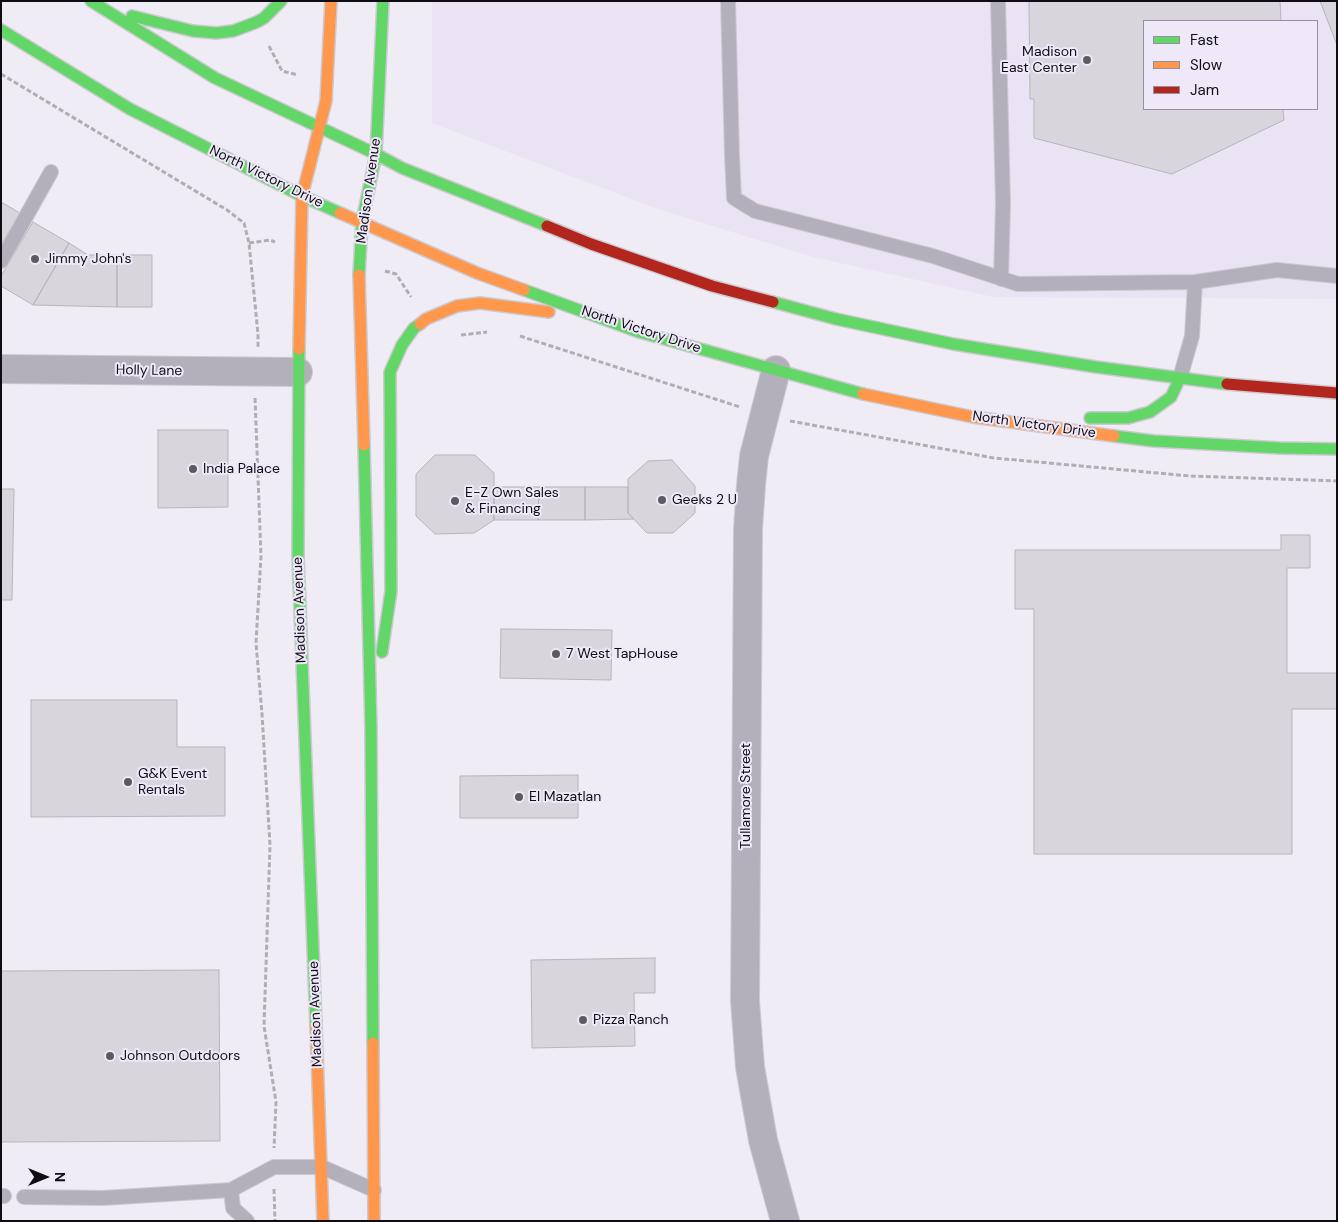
<!DOCTYPE html>
<style>
body{margin:0}
#map{position:relative;width:1338px;height:1222px;overflow:hidden;background:#efecf5;font-family:"DM Sans",sans-serif}
canvas{display:block}
.frame{position:absolute;inset:0;border:2px solid #0f0d13;pointer-events:none}
.legend{position:absolute;left:1143px;top:20px;width:175px;height:90px;box-sizing:border-box;background:#eee8f9;border:1px solid #95909d;margin:0;padding:6px 9px;list-style:none;font-size:15px;color:#0f0d13}
.legend li{display:flex;align-items:center;gap:10px;height:25px}
.legend b{width:25px;border:1px solid #95909d}
.north{position:absolute;left:20px;top:1152px;width:50px;height:50px;-webkit-text-stroke:4px #eee8f9;paint-order:stroke;rotate:90deg;font-size:14px;font-weight:700;line-height:20px;text-align:center;color:#0f0d13}
.north::after{content:'';display:block;margin:auto;width:18px;height:22px;background:#0f0d13;clip-path:polygon(50% 0,100% 100%,50% 72%,0 100%)}
</style>
<div id="map">
<canvas width="1338" height="1222"></canvas>
<div class="frame"></div>
<ul class="legend">
<li><b style="height:6px;background:#63d668"></b>Fast</li>
<li><b style="height:6px;background:#ff974d"></b>Slow</li>
<li><b style="height:6px;background:#b3261e"></b>Jam</li>
</ul>
<div class="north">N</div>
</div>
<script>
const c = document.querySelector('canvas').getContext('2d');
c.lineJoin = 'round';
function fill(path, color) {
  c.fillStyle = color;
  c.fill(path, 'evenodd');
}
function toPath(rows) {
  const path = new Path2D();
  for (const r of rows) {
    path.moveTo(r[0], r[1]);
    for (let i = 2; i < r.length; i += 2) path.lineTo(r[i], r[i + 1]);
  }
  return path;
}
function strokePath(path, color, width, dash) {
  c.strokeStyle = color;
  c.lineWidth = width;
  c.lineCap = dash ? 'butt' : 'round';
  c.setLineDash(dash || []);
  c.stroke(path);
}
function write(font, color, halo, rows, align = 'center') {
  c.font = font + ' "DM Sans",sans-serif';
  c.lineWidth = 4;
  c.setLineDash([]);
  c.textBaseline = 'middle';
  c.strokeStyle = halo;
  c.fillStyle = color;
  for (const [text, x, y, turn = 0] of rows) {
    c.save();
    c.translate(x, y);
    c.rotate((+turn || 0) * Math.PI / 180);
    c.textAlign = isNaN(turn) ? turn : align;
    if (halo) c.strokeText(text, 0, 0);
    c.fillText(text, 0, 0);
    c.restore();
  }
}
fill(toPath([
 [432,1,1337,1,1337,299,994,297,813,257,655,208,432,123],
 [1144,21,1317,21,1317,109,1144,109]
]), '#e9e3f4');
const building = toPath([
 [1029,1,1280,1,1281,21,1144,21,1144,109,1283,109,1284,120,1172,174,1034,138,1034,99,1030,99,1029,1],
 [1320,1,1337,1,1337,45,1320,1],
 [1,202,20,213,1,245,1,202],
 [33,222,69,243,33,305,1,286,1,276,33,222],
 [69,243,88,255,117,255,117,307,33,305,69,243],
 [117,255,152,255,152,307,117,307,117,255],
 [158,430,228,430,228,507,158,508,158,430],
 [435,455,475,455,494,473,494,520,474,533,435,534,416,516,416,474,435,455],
 [672,460,695,486,695,513,673,533,647,533,628,513,628,479,648,461,672,460],
 [494,487,539,487,538,520,494,520,494,487],
 [539,487,585,487,585,520,538,520,539,487],
 [585,487,628,487,628,513,634,519,585,520,585,487],
 [1,489,14,489,12,600,1,600,1,489],
 [1281,535,1310,535,1310,568,1287,568,1287,673,1337,673,1337,709,1292,709,1292,854,1034,854,1034,609,1015,609,1015,550,1281,550,1281,535],
 [501,629,612,630,611,680,500,678,501,629],
 [31,700,177,700,177,747,225,747,225,816,31,817,31,700],
 [578,775,578,818,460,818,460,776,578,775],
 [655,958,655,993,634,993,635,1046,532,1048,531,960,655,958],
 [219,970,220,1141,1,1142,1,971,219,970]
]);
fill(building, '#d8d5dc');
strokePath(building, '#b7b5bc', 1);
const lane = toPath([
 [728,1,732,155,734,198,755,211,933,256,1018,284,1195,282,1277,270,1337,276],
 [998,1,1003,204,1001,279],
 [1,261,51,172],
 [1180,378,1192,336,1195,282],
 [231,1190,233,1208,247,1221],
 [1,1196,4,1196],
 [24,1197,103,1198,231,1190,274,1167,322,1167,374,1190]
]);
const street = toPath([
 [1,369,298,372],
 [776,370,754,456,751,485,748,529,745,1001,750,1067,763,1140,785,1221]
]);
const fast = toPath([
 [91,1,215,78,376,154,402,168,547,226],
 [132,16,193,31,216,33,233,31,257,22,264,18,281,1],
 [1,30,130,109,302,196,340,213],
 [359,275,362,222,376,154,383,1],
 [524,290,639,332,863,394],
 [773,302,836,319,953,344,1096,367,1227,384],
 [299,349,298,556,316,1026],
 [1090,418,1128,418,1150,412,1171,397,1180,378],
 [1114,436,1154,441,1280,448,1337,449],
 [364,445,371,728,373,1043],
 [382,652,391,591,390,372,402,345,414,328,420,324]
]);
const slow = toPath([
 [340,213,477,273,524,290],
 [359,275,364,445],
 [420,324,426,319,457,306,480,303,549,312],
 [299,349,302,196,326,101,331,1],
 [863,394,973,417,1114,436],
 [316,1026,323,1221],
 [373,1043,374,1221]
]);
const jam = toPath([
 [547,226,591,244,712,286,773,302],
 [1227,384,1337,393]
]);
strokePath(lane, '#ccc9d0', 16);
strokePath(street, '#ccc9d0', 30);
strokePath(fast, '#ccc9d0', 14);
strokePath(slow, '#ccc9d0', 14);
strokePath(jam, '#ccc9d0', 14);
strokePath(toPath([
 [269,46,282,71,298,75],
 [1,74,227,210,244,223,249,243,258,334,258,347],
 [249,243,270,240,275,242],
 [385,271,396,274,411,297],
 [461,335,487,332],
 [520,336,740,407],
 [255,398,261,556,256,643,262,714,270,845,264,1026,276,1102,274,1148],
 [790,421,994,458,1190,476,1337,481],
 [274,1189,275,1221]
]), '#b0adb5', 3, [5, 2.5]);
strokePath(lane, '#b4b0bb', 14);
strokePath(street, '#b4b0bb', 28);
strokePath(fast, '#63d668', 11);
strokePath(slow, '#ff974d', 11);
strokePath(jam, '#b3261e', 11);
for (const [x, y, r, color] of [
 [1087,60,5,"#5d5b62"],
 [35,259,5,"#5d5b62"],
 [193,469,5,"#5d5b62"],
 [662,500,5,"#5d5b62"],
 [455,501,5,"#5d5b62"],
 [556,654,5,"#5d5b62"],
 [128,782,5,"#5d5b62"],
 [519,797,5,"#5d5b62"],
 [583,1020,5,"#5d5b62"],
 [110,1056,5,"#5d5b62"]
]) {
  const dot = new Path2D();
  dot.arc(x, y, r, 0, 2 * Math.PI);
  c.fillStyle = color;
  c.fill(dot);
  strokePath(dot, '#eee8f9', 2);
}
write('14px', '#0f0d13', '#eee8f9', [
 ["Madison",1077,52,"right"],
 ["East Center",1077,68,"right"],
 ["Jimmy John's",45,259],
 ["India Palace",203,469],
 ["E-Z Own Sales",465,493],
 ["& Financing",465,509],
 ["Geeks 2 U",672,500],
 ["7 West TapHouse",566,654],
 ["G&K Event",138,774],
 ["Rentals",138,790],
 ["El Mazatlan",529,797],
 ["Pizza Ranch",593,1020],
 ["Johnson Outdoors",120,1056]
], 'left');
write('14px', '#0f0d13', '#eee8f9', [
 ["North Victory Drive",266,177,26],
 ["Madison Avenue",369,191,-82],
 ["North Victory Drive",641,330,18],
 ["Holly Lane",149,371,1],
 ["North Victory Drive",1034,425,8],
 ["Madison Avenue",300,610,-92],
 ["Tullamore Street",746,796,-90],
 ["Madison Avenue",316,1014,-92]
]);
</script>
